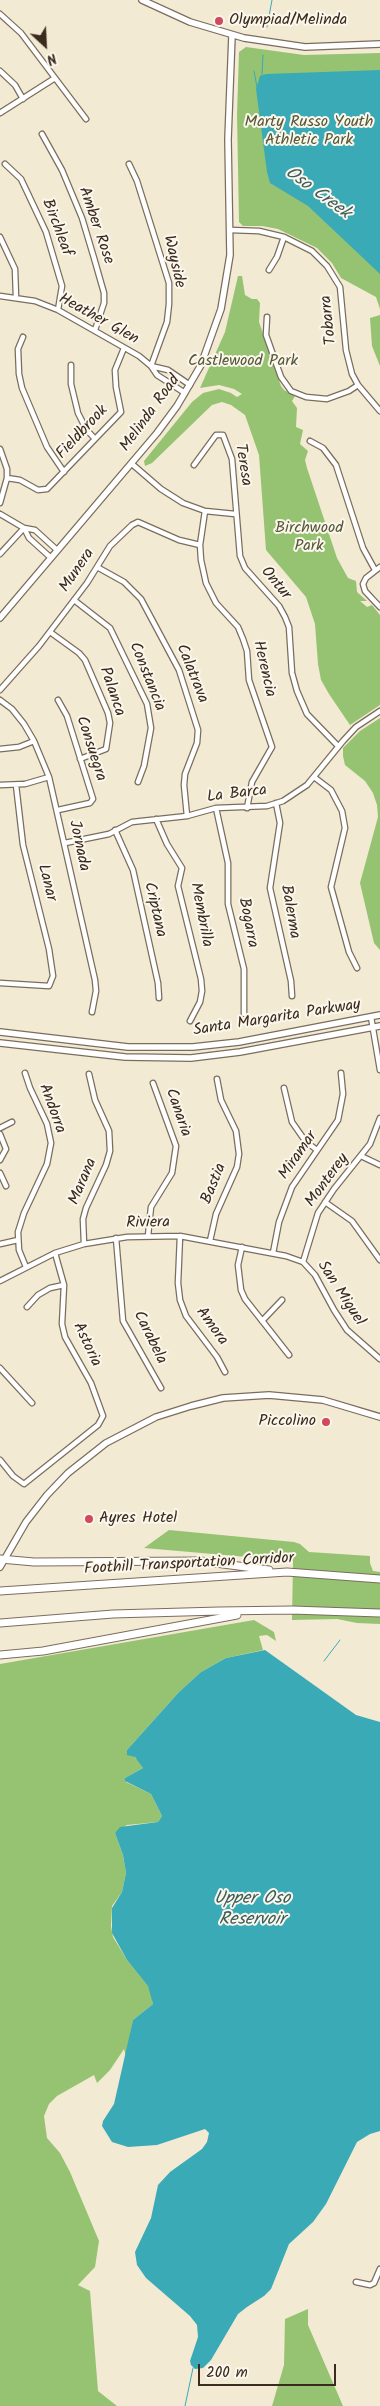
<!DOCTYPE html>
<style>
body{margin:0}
#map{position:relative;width:380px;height:2406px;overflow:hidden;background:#f3ead3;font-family:Kalam,sans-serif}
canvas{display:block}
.north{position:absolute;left:20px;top:20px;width:50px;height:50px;-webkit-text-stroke:4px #fbf7ec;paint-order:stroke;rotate:155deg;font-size:14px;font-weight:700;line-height:20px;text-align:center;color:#3b2a1e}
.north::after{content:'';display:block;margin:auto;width:18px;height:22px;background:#3b2a1e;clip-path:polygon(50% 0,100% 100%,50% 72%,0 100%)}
.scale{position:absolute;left:198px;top:2364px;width:138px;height:22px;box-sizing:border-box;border:2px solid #3b2a1e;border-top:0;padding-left:6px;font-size:15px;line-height:18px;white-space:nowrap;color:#3b2a1e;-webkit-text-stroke:4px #fbf7ec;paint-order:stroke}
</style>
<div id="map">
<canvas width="380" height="2406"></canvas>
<div class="north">N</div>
<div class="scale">200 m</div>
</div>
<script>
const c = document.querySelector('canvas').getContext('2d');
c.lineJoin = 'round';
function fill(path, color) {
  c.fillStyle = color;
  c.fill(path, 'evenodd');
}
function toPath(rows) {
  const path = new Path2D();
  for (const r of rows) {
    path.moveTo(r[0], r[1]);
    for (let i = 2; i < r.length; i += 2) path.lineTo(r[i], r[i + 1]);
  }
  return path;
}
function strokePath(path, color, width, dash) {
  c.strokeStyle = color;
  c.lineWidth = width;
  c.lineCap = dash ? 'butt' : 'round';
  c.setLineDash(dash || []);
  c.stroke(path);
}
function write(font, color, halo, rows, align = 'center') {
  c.font = font + ' Kalam,sans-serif';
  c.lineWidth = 4;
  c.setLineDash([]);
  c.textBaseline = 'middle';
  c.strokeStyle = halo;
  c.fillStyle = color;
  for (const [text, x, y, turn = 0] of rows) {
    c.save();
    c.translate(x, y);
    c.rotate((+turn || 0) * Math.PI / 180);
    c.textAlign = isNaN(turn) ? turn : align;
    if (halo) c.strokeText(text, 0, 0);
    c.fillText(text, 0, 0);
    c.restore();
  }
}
fill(toPath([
 [246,47,304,55,380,53,380,309,376,297,341,278,332,263,317,248,278,229,262,226,243,226,239,222,237,115,239,52],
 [238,276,242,276,245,295,252,299,257,299,260,303,259,322,281,386,284,390,295,396,292,401,297,408,296,427,303,430,300,444,308,451,305,460,307,468,337,558,348,578,356,581,357,592,367,601,360,601,367,607,372,605,380,615,380,705,350,725,329,694,321,680,318,664,315,624,306,597,266,550,259,455,245,415,231,405,222,402,212,405,152,463,145,466,144,461,192,402,203,393,219,389,231,393,237,397,242,394,234,389,219,385,200,388,225,332],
 [380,315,380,366,372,346,370,318],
 [380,718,380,950,374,943,360,883,378,817,377,805,373,793,365,781,345,765,343,756,343,748,360,731],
 [169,1530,294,1542,300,1544,309,1552,370,1556,370,1563,373,1571,380,1572,380,1624,357,1623,337,1619,292,1620,293,1561,144,1548],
 [254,1620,274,1632,276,1641,267,1635,259,1636,263,1650,226,1658,201,1672,179,1692,127,1750,139,1761,143,1768,125,1778,126,1782,151,1794,162,1816,158,1822,127,1825,115,1833,123,1855,126,1873,122,1892,112,1906,111,1926,113,1937,127,1960,150,1988,153,2004,133,2020,126,2057,124,2049,110,2070,97,2083,94,2075,57,2096,49,2104,44,2116,47,2138,60,2153,70,2172,99,2241,95,2267,78,2285,90,2291,98,2391,117,2406,0,2406,0,1664],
 [308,2309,308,2325,343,2406,272,2406,284,2365,285,2319]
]), '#96c371');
fill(toPath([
 [380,70,380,274,308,206,270,183,267,172,256,89,260,76,266,74],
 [265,1650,356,1715,380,1722,380,2131,370,2134,357,2142,326,2204,313,2222,289,2244,271,2289,264,2296,247,2307,238,2314,211,2360,203,2368,195,2369,191,2365,190,2361,198,2337,197,2325,190,2316,146,2278,137,2265,135,2252,151,2218,158,2185,170,2172,202,2149,207,2142,209,2133,205,2129,157,2145,128,2147,112,2142,102,2126,103,2121,114,2104,133,2020,153,2004,148,1986,127,1960,112,1933,112,1908,122,1892,126,1873,123,1855,115,1833,120,1827,158,1822,162,1816,151,1794,125,1781,125,1778,143,1768,135,1757,127,1755,127,1750,179,1692,201,1672,226,1658]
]), '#3aaab7');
strokePath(toPath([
 [267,27,272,0],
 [254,71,257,87],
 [262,75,263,55],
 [324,1661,340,1640],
 [185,2406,193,2368]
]), '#3aaab7', 1);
const minor = toPath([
 [0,14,21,33,86,119],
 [0,71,15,85,23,99],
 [0,113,55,78],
 [42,134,62,170,82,218,94,258,104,293,104,303,95,330],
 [5,164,21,179,46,232,62,286,58,310],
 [129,164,137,181,169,283,169,304,167,322,151,366],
 [230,230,259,231,284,237,312,251,327,266,340,287,346,350,352,374,358,385,380,411],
 [0,237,15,269,16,297],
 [269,270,277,257,284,237],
 [0,296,35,301,58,310,139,356,151,366,157,375,185,393],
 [267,317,266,335,281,377,291,391,306,397,327,399,349,391,358,385],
 [23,337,18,349,19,374,22,388,47,447,64,472],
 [71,365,71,384,78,413,86,429,95,439],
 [151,366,168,370,190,385],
 [310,441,323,448,336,465,363,548,375,570],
 [0,449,7,469,7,478,0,503],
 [132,464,161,489,183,503,205,511,235,514],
 [194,465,216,435,223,435,232,459,240,556,245,568,279,606,285,617,289,627,292,673,297,691,307,714,338,746],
 [7,478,20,480,38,490,47,489,121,412,116,387,115,370,124,348],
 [205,511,200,545,201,560,206,583,216,603,238,627,243,639,247,651,249,680,272,747,252,782,247,808],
 [0,514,24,528,35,530,57,550],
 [24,528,29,538,50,557],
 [0,554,24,528],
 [97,567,124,582,141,599,179,670,198,730,197,743,185,774,184,785,187,816],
 [380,567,366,578,363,584,365,591,380,607],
 [74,600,110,628,147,704,151,728,144,766,138,782],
 [50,632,79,653,85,660,108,713,110,723,106,749,80,759],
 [0,690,39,646,87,583,110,546,132,525,138,522,179,540,200,545],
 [0,700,12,709,24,724,34,741,49,777,95,980,96,991,92,1012],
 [0,749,19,747,34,741],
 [314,777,331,790,342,811,345,828,331,887,349,952,357,968],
 [0,785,25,784,49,777],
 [276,803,280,823,270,888,291,981,292,996],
 [216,808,228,863,228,904,244,969,244,1014],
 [58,810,90,803,93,799,67,716,58,700],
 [156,819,167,844,182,868,178,886,201,979,202,991,200,1002,190,1021],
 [115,830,133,870,158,983,159,998],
 [65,843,109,834,132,822,187,816,216,808,267,806,283,801,307,785,343,741,356,727,380,711],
 [0,983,49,986,53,976,49,949,23,845,16,785],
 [371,1017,380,1070],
 [25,1073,30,1088,47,1124,51,1143,47,1164,24,1213,18,1232,19,1250,26,1267],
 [284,1088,292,1122,306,1142,317,1150],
 [0,1128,12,1122],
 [0,1134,6,1149,0,1160],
 [361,1156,380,1165],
 [0,1173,6,1186],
 [325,1202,352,1221,380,1260],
 [148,1236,151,1207,172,1173,176,1146,153,1083],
 [180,1236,178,1283,180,1300,186,1316,217,1357,225,1372],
 [116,1238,123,1321,161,1388],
 [210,1241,216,1214,237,1167,239,1154,236,1131,221,1100,217,1079],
 [0,1244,18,1240],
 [84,1244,83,1219,86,1208,106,1165,110,1151,109,1131,95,1100,89,1074],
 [242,1247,238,1265,241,1290,245,1299,289,1355],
 [273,1253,279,1222,292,1187,338,1120,343,1094,341,1073],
 [303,1262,318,1213,334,1189,370,1144,380,1118],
 [0,1281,55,1253,84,1244,127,1237,180,1236,286,1256,303,1262,315,1275,334,1310,347,1330,380,1359],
 [27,1307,38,1295,50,1288,64,1285],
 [262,1321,282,1300],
 [0,1368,32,1403],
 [0,1460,13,1476,24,1484,98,1425,103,1416,91,1383,65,1337,62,1324,64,1285,55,1253],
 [356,2282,370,2285,374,2283,380,2269]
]);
const major = toPath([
 [142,0,190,22,244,38,305,47,380,44],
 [0,618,157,433,177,406,201,365,221,309,230,255,228,139,232,35],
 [0,1032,128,1047,193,1047,239,1042,380,1015],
 [0,1043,125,1057,191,1058,240,1052,380,1026],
 [0,1567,26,1522,47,1495,68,1473,106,1443,156,1417,191,1406,223,1398,269,1395,323,1400,380,1417]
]);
const highway = toPath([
 [0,1559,34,1562,200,1561,269,1570],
 [0,1591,287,1572,380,1579],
 [0,1623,113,1614,219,1611,292,1610,380,1613],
 [0,1655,43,1651,237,1615]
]);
strokePath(minor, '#7b6d5d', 7);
strokePath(major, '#7b6d5d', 8);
strokePath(highway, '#7b6d5d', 9);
strokePath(minor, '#fff', 4.5);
strokePath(major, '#fff', 5.5);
strokePath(highway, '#fff', 7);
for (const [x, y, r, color] of [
 [219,21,5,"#d1495b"],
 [326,1422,5,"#d1495b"],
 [89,1519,5,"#d1495b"]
]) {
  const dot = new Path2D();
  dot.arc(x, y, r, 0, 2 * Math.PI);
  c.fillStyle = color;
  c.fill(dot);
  strokePath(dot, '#fbf7ec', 2);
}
write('16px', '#3b2a1e', '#fbf7ec', [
 ["Olympiad/Melinda",229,21],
 ["Piccolino",316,1422,"right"],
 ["Ayres Hotel",99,1519]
], 'left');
write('16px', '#565837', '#fbf7ec', [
 ["Marty Russo Youth",309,123],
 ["Athletic Park",309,141],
 ["Castlewood Park",243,362],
 ["Birchwood",309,529],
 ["Park",309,547]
]);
write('16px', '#3b2a1e', '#fbf7ec', [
 ["Amber Rose",95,226,71],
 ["Birchleaf",56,228,69],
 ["Wayside",173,262,77],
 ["Heather Glen",98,320,29],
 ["Tobarra",330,320,-96],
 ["Melinda Road",151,414,-54],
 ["Fieldbrook",83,433,-47],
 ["Teresa",242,465,81],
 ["Munera",78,571,-56],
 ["Ontur",275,584,50],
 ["Herencia",263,669,77],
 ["Calatrava",191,674,68],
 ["Constancia",146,677,68],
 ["Palanca",111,692,71],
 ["Consuegra",90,749,72],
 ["La Barca",237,795,-7],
 ["Jornada",78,846,78],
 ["Lanar",46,883,76],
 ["Criptana",154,910,77],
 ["Balerma",289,912,80],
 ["Membrilla",200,915,79],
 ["Bogarra",247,923,79],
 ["Santa Margarita Parkway",277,1019,-9],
 ["Andorra",51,1109,70],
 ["Canaria",177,1113,71],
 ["Miramar",299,1156,-55],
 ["Monterey",328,1181,-54],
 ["Marana",84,1182,-67],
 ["Bastia",215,1184,-68],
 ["Riviera",148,1224,-1],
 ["San Miguel",340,1294,57],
 ["Amora",211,1327,54],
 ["Carabela",149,1338,64],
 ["Astoria",86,1345,65],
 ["Foothill Transportation Corridor",189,1565,-3]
]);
write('italic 18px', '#3b5d5b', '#fbf7ec', [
 ["Oso Creek",317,194,36],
 ["Upper Oso",252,1900],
 ["Reservoir",252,1921]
]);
</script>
